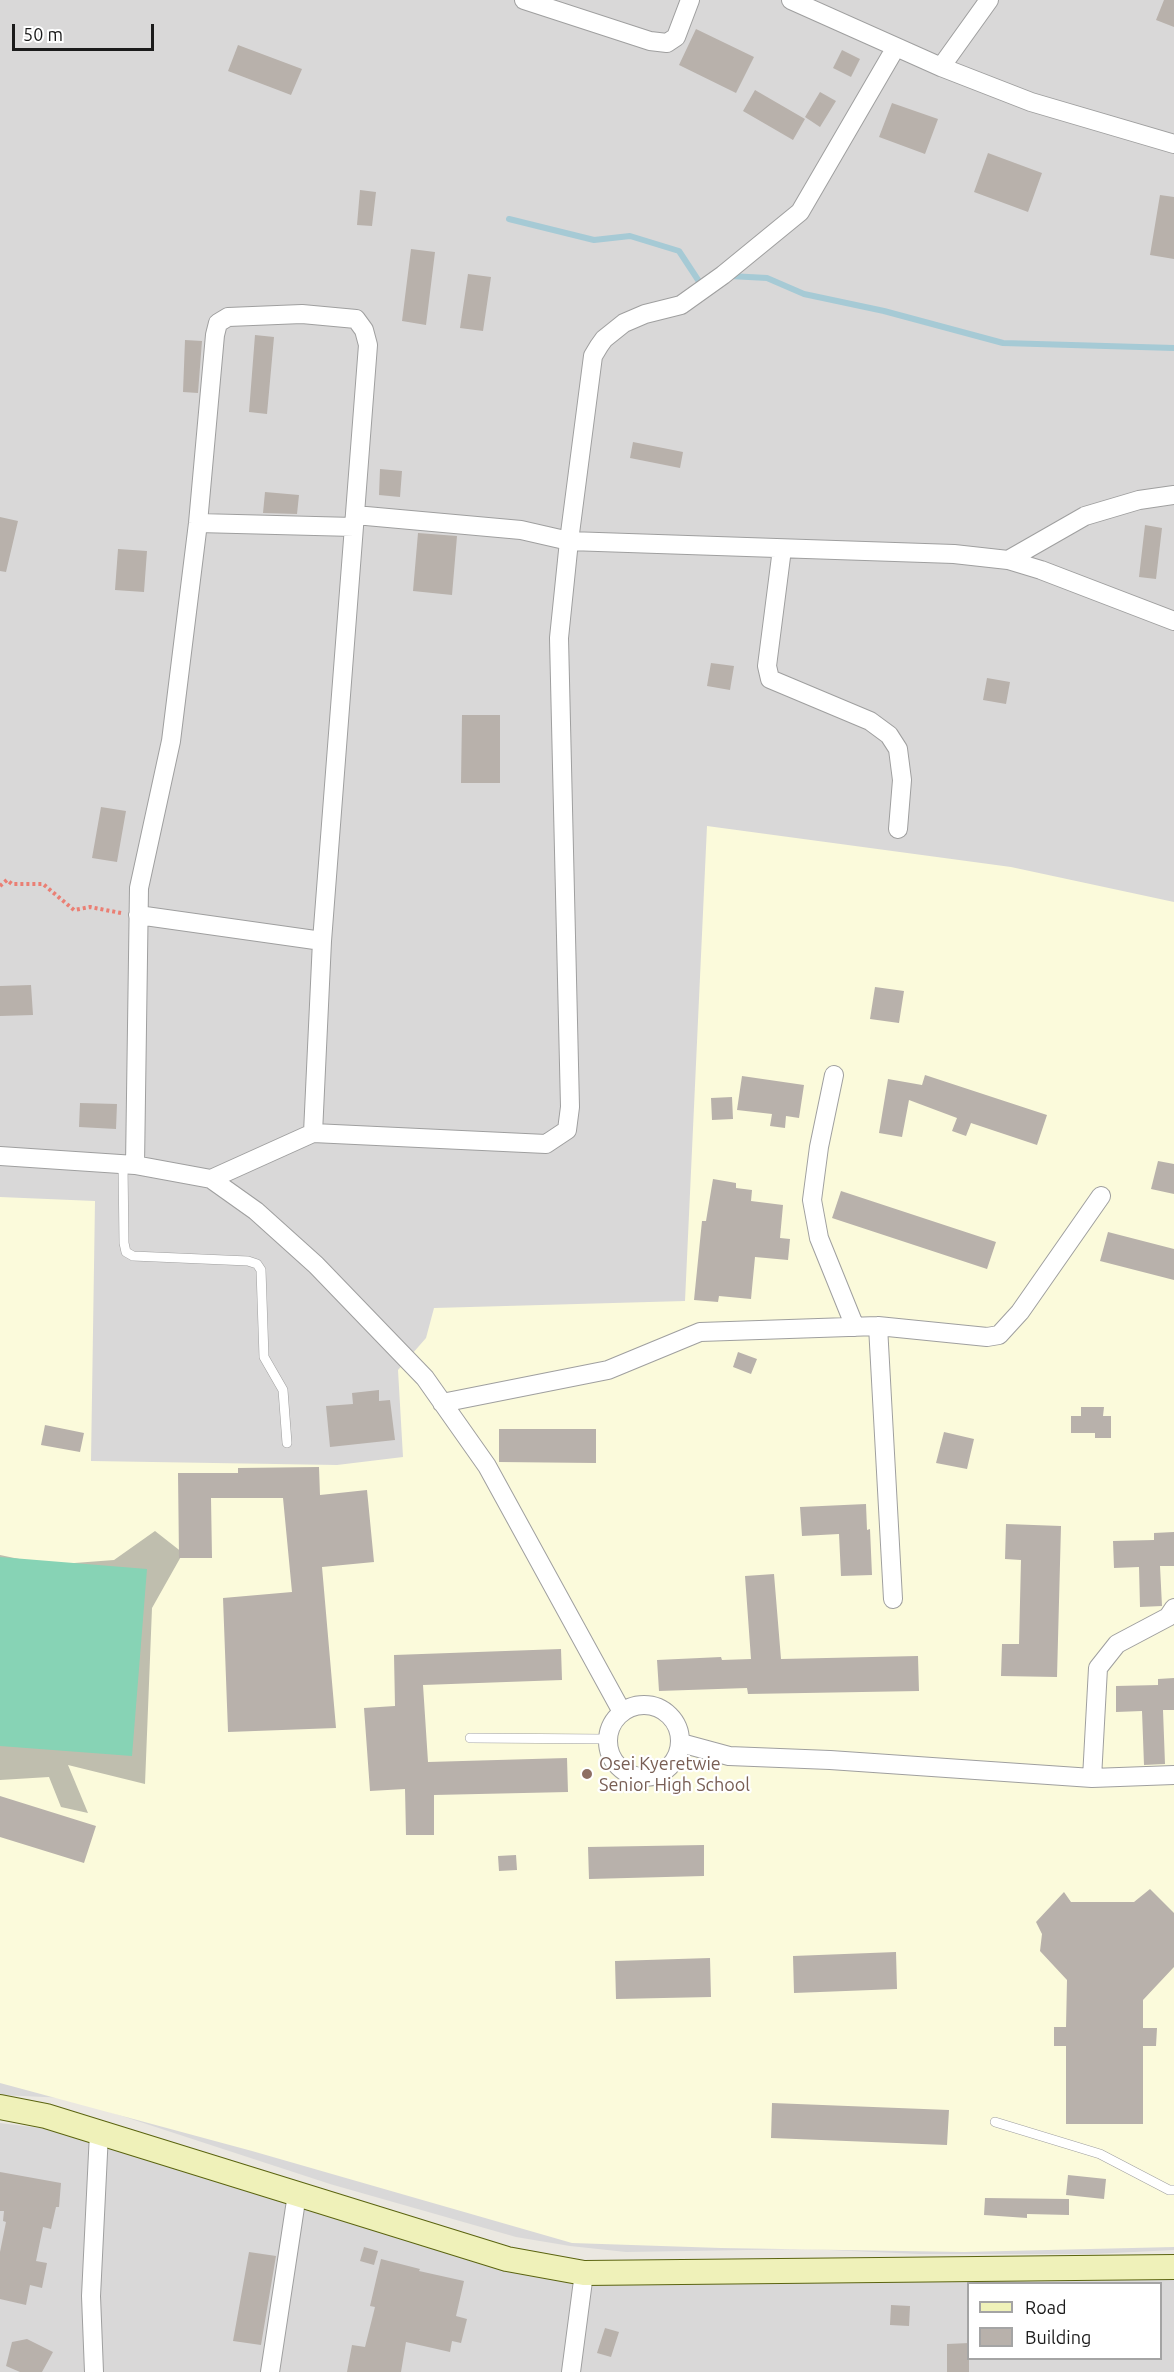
<!DOCTYPE html>
<style>
body{margin:0}
#map{position:relative;width:1174px;height:2372px;overflow:hidden;background:#ebe8e1;font-family:Ubuntu,sans-serif}
canvas{display:block}
.legend{position:absolute;left:967px;top:2282px;width:195px;height:78px;box-sizing:border-box;background:#fff;border:2px solid #a4a4a4;margin:0;padding:8px 10px;list-style:none;font-size:18px;color:#1b1b1b}
.legend li{display:flex;align-items:center;gap:12px;height:30px}
.legend b{width:30px;border:2px solid #a4a4a4}
.scale{position:absolute;left:12px;top:24px;width:142px;height:27px;box-sizing:border-box;border:3px solid #1b1b1b;border-top:0;padding-left:8px;font-size:18px;line-height:21px;white-space:nowrap;color:#1b1b1b;-webkit-text-stroke:4px #fff;paint-order:stroke}
</style>
<div id="map">
<canvas width="1174" height="2372"></canvas>
<ul class="legend">
<li><b style="height:8px;background:#eff1b9"></b>Road</li>
<li><b style="height:16px;background:#b8b1ab"></b>Building</li>
</ul>
<div class="scale">50 m</div>
</div>
<script>
const c = document.querySelector('canvas').getContext('2d');
c.lineJoin = 'round';
function fill(path, color) {
  c.fillStyle = color;
  c.fill(path, 'evenodd');
}
function toPath(rows) {
  const path = new Path2D();
  for (const r of rows) {
    if (r.length === 3) {
      path.moveTo(r[0] + r[2], r[1]);
      path.arc(r[0], r[1], r[2], 0, 2 * Math.PI);
      continue;
    }
    path.moveTo(r[0], r[1]);
    for (let i = 2; i < r.length; i += 2) path.lineTo(r[i], r[i + 1]);
  }
  return path;
}
function strokePath(path, color, width, dash) {
  c.strokeStyle = color;
  c.lineWidth = width;
  c.lineCap = dash ? 'butt' : 'round';
  c.setLineDash(dash || []);
  c.stroke(path);
}
function write(font, color, halo, rows, align = 'center') {
  c.font = font + ' Ubuntu,sans-serif';
  c.lineWidth = 4.5;
  c.setLineDash([]);
  c.textBaseline = 'middle';
  c.strokeStyle = halo;
  c.fillStyle = color;
  for (const [text, x, y, turn = 0] of rows) {
    c.save();
    c.translate(x, y);
    c.rotate((+turn || 0) * Math.PI / 180);
    c.textAlign = isNaN(turn) ? turn : align;
    if (halo) c.strokeText(text, 0, 0);
    c.fillText(text, 0, 0);
    c.restore();
  }
}
fill(toPath([
 [0,0,1174,0,1174,2250,1093,2254,919,2254,807,2249,626,2252,570,2246,516,2237,330,2184,67,2098,0,2095],
 [0,2123,71,2132,503,2264,914,2281,1088,2281,1174,2278,1174,2372,0,2372],
 [968,2284,1160,2284,1160,2358,968,2358]
]), '#d9d8d8');
fill(toPath([
 [707,826,1011,867,1174,902,1174,2247,964,2252,721,2248,572,2243,252,2151,0,2083,0,1197,95,1201,91,1461,337,1465,403,1457,398,1370,426,1338,434,1308,685,1301]
]), '#fbfadb');
fill(toPath([
 [155,1531,183,1553,152,1608,145,1784,68,1765,88,1813,61,1807,49,1777,0,1780,0,1555,48,1565,114,1560]
]), '#bfbeae');
fill(toPath([
 [0,1557,147,1569,132,1756,0,1746]
]), '#87d3b5');
strokePath(toPath([
 [509,219,594,240,630,236,679,251,702,286,704,285],
 [730,276,767,278,804,294,884,311,1003,343,1174,348]
]), '#a6cad5', 6);
fill(toPath([
 [1164,0,1174,0,1174,27,1156,20],
 [696,29,754,57,736,93,679,65],
 [238,45,302,69,291,95,228,71],
 [842,50,860,59,851,77,833,68],
 [755,90,805,119,793,140,743,111],
 [820,92,836,101,820,127,805,117],
 [892,103,938,119,925,154,879,137],
 [988,153,1042,173,1028,212,974,192],
 [360,190,376,192,372,226,357,225],
 [1160,195,1174,197,1174,259,1150,255],
 [411,249,435,252,426,325,402,321],
 [468,274,491,277,483,331,460,328],
 [255,335,274,337,267,414,249,412],
 [185,340,202,341,198,393,183,392],
 [633,442,683,452,680,468,630,458],
 [380,469,402,471,400,497,379,495],
 [265,492,299,495,297,514,263,513],
 [0,517,18,521,6,572,0,571],
 [1145,525,1162,528,1156,579,1139,577],
 [418,533,457,536,452,595,413,591],
 [118,549,147,551,144,592,115,590],
 [711,663,734,666,730,690,707,686],
 [987,678,1010,682,1006,704,983,700],
 [462,715,500,715,500,783,461,783],
 [101,807,126,811,117,862,92,858],
 [31,985,33,1015,0,1016,0,986],
 [875,987,904,991,899,1023,870,1019],
 [925,1075,1047,1115,1037,1145,971,1123,966,1136,952,1131,957,1118,909,1100,902,1137,879,1133,888,1079,922,1085],
 [742,1076,804,1085,799,1118,786,1116,785,1128,770,1126,772,1114,737,1110],
 [732,1097,733,1119,712,1120,711,1098],
 [80,1103,117,1104,116,1129,79,1127],
 [1158,1161,1174,1164,1174,1194,1151,1189],
 [713,1179,736,1183,736,1188,752,1190,751,1201,783,1205,780,1238,790,1239,788,1260,755,1257,751,1299,719,1296,718,1302,694,1300,702,1221,706,1221],
 [841,1191,996,1242,987,1269,832,1218],
 [1108,1232,1174,1249,1174,1280,1100,1261],
 [738,1352,757,1359,751,1374,733,1367],
 [379,1390,379,1401,390,1400,395,1440,330,1447,326,1406,353,1404,352,1393],
 [1081,1407,1104,1407,1103,1416,1111,1416,1111,1438,1095,1438,1095,1433,1071,1433,1071,1416,1081,1416],
 [45,1425,84,1433,80,1452,41,1445],
 [499,1429,596,1429,596,1463,499,1462],
 [944,1432,974,1439,967,1469,936,1463],
 [319,1467,320,1495,367,1490,374,1562,322,1567,336,1728,228,1732,223,1598,292,1592,283,1498,211,1498,212,1558,179,1558,178,1473,238,1473,238,1468],
 [866,1504,867,1530,870,1529,872,1575,841,1576,839,1534,802,1536,800,1507],
 [1006,1524,1061,1526,1057,1677,1001,1676,1002,1644,1019,1644,1021,1560,1005,1559],
 [1174,1532,1174,1566,1160,1566,1162,1606,1140,1607,1139,1567,1114,1568,1113,1541,1154,1540,1154,1533],
 [774,1574,781,1659,918,1656,919,1691,748,1694,747,1688,659,1691,657,1660,721,1657,722,1660,751,1659,745,1576],
 [561,1649,562,1680,423,1685,428,1762,567,1758,568,1792,434,1795,434,1835,406,1835,405,1789,370,1791,364,1708,395,1706,394,1655],
 [1174,1678,1174,1710,1163,1710,1165,1764,1144,1765,1142,1711,1116,1712,1116,1686,1158,1685,1158,1679],
 [0,1796,96,1826,84,1863,0,1837],
 [704,1845,704,1876,589,1879,588,1847],
 [516,1855,517,1870,499,1871,498,1856],
 [1150,1889,1174,1913,1174,1967,1143,2000,1143,2028,1157,2028,1156,2046,1143,2046,1143,2124,1066,2124,1066,2046,1054,2046,1054,2027,1066,2027,1067,1980,1040,1951,1042,1934,1036,1922,1064,1892,1071,1902,1134,1902],
 [896,1952,897,1989,794,1993,793,1956],
 [710,1958,711,1997,616,1999,615,1961],
 [772,2103,949,2110,947,2145,771,2138],
 [0,2172,61,2183,59,2207,56,2207,51,2229,43,2227,36,2261,47,2263,42,2288,30,2285,26,2305,0,2299,0,2252,6,2222,3,2221,4,2211,0,2211],
 [1068,2175,1106,2179,1104,2199,1066,2195],
 [985,2198,1069,2199,1069,2215,1027,2214,1027,2218,984,2215],
 [364,2247,378,2251,374,2265,360,2261],
 [249,2252,276,2256,261,2345,233,2341],
 [381,2259,420,2269,419,2271,464,2281,456,2316,467,2319,461,2343,452,2341,450,2352,406,2342,401,2372,347,2372,352,2345,365,2347,375,2307,370,2306],
 [891,2305,910,2306,909,2326,890,2325],
 [605,2328,619,2332,611,2357,597,2353],
 [27,2339,53,2352,42,2372,20,2372,6,2366,12,2342],
 [969,2343,969,2372,947,2372,947,2344]
]), '#b8b1ab');
const lane = toPath([
 [123,1165,124,1243,126,1252,133,1256,248,1261,257,1264,261,1270,264,1357,283,1390,287,1443],
 [470,1738,607,1739],
 [995,2122,1100,2154,1169,2190,1174,2190]
]);
const street = toPath([
 [524,0,650,41,667,43,676,37,690,0],
 [791,0,941,67,1031,102,1174,144],
 [941,67,989,0],
 [355,515,521,530,569,541,593,356,599,346,604,339,624,323,645,314,681,305,723,275,800,212,896,47],
 [198,523,354,527],
 [782,549,767,666,770,679,870,721,889,735,898,749,902,780,898,829],
 [1008,560,1085,516,1139,500,1174,495],
 [138,915,322,941],
 [834,1075,819,1147,812,1200,819,1238,855,1327],
 [0,1156,135,1165,211,1179,256,1211,316,1265,425,1378,487,1466,622,1712],
 [135,1165,139,888,171,741,198,523,215,335,218,323,228,317,302,314,356,319,364,330,368,345,322,941,313,1133],
 [211,1179,313,1133,546,1144,567,1130,570,1107,559,638,569,541,954,554,1008,560,1041,570,1174,621],
 [878,1326,893,1599],
 [442,1403,608,1370,700,1332,878,1326,987,1337,999,1335,1020,1312,1101,1196],
 [644,1741,36],
 [681,1743,729,1756,830,1760,1092,1778,1174,1775],
 [1092,1778,1098,1668,1117,1644,1168,1617,1174,1608],
 [94,2372,91,2296,99,2133],
 [270,2372,297,2194],
 [571,2372,584,2273]
]);
const secondary = toPath([
 [0,2107,46,2116,507,2259,584,2273,1174,2267]
]);
strokePath(lane, '#9f9f9f', 10);
strokePath(street, '#9f9f9f', 20);
strokePath(secondary, '#5b6410', 26);
strokePath(toPath([
 [0,886,7,880,12,884,43,884,74,910,90,907,121,913]
]), '#ea7f74', 4, [3, 3]);
strokePath(lane, '#fff', 9);
strokePath(street, '#fff', 18);
strokePath(secondary, '#eff1b9', 24);
for (const [x, y, r, color] of [
 [587,1774,6,"#8d6e63"]
]) {
  const dot = new Path2D();
  dot.arc(x, y, r, 0, 2 * Math.PI);
  c.fillStyle = color;
  c.fill(dot);
  strokePath(dot, '#fff', 2);
}
write('18px', '#785e54', '#fff', [
 ["Osei Kyeretwie",599,1764],
 ["Senior High School",599,1785]
], 'left');
</script>
